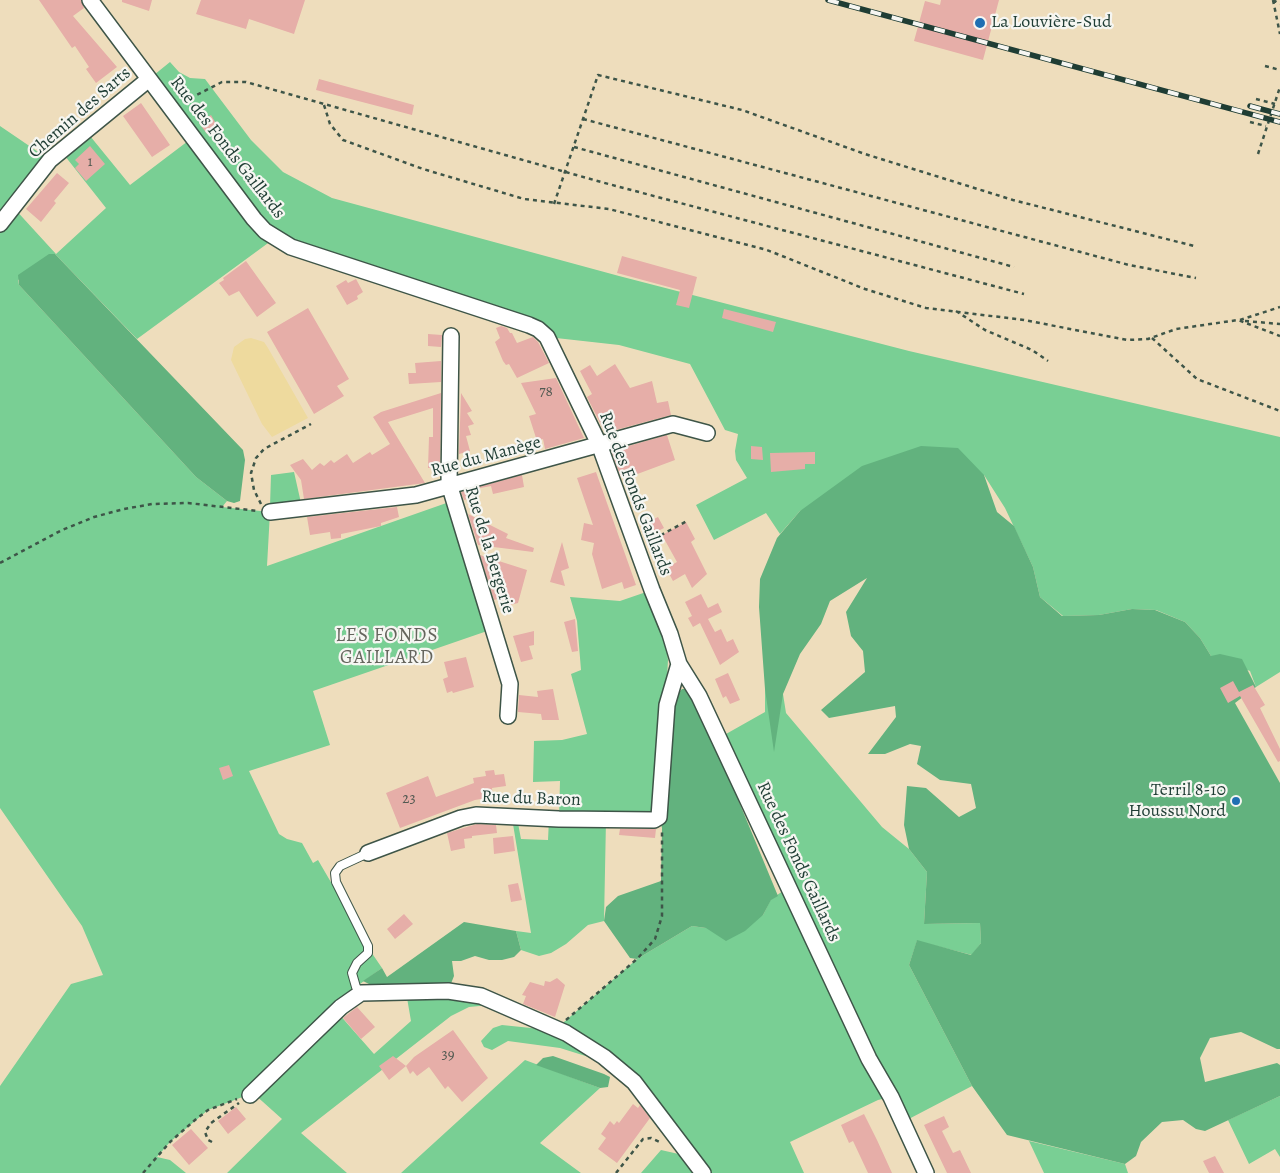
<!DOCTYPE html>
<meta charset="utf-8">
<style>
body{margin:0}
canvas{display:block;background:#eeddbc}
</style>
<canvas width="1280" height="1173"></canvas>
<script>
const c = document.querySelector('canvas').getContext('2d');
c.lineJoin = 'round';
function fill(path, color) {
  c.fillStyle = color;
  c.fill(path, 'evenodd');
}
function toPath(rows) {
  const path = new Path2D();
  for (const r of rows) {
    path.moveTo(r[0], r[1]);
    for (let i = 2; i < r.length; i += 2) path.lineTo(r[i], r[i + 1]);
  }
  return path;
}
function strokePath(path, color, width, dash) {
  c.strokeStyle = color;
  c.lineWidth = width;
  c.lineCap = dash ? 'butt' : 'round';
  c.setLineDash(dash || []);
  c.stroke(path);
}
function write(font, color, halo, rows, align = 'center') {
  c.font = font + ' Alegreya,serif';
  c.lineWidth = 4.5;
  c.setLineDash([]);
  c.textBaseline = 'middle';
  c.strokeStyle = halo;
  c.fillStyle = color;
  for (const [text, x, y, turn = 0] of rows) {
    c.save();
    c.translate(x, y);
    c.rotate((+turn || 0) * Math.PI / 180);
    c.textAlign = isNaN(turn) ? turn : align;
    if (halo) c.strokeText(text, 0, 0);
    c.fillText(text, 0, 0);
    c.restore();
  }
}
fill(toPath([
 [170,62,179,72,190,78,205,79,251,140,283,172,332,198,619,276,909,351,1280,437,1280,672,1256,687,1250,671,1211,656,1200,638,1185,622,1156,610,1132,609,1099,615,1063,616,1040,597,1033,567,1005,508,984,475,800,511,780,534,766,513,714,540,696,505,747,478,736,460,735,451,738,434,725,430,690,364,619,345,547,337,275,238,137,339,55,254,18,280,19,285,196,477,227,501,222,507,270,512,267,566,455,500,493,629,313,691,330,745,249,771,279,834,287,839,302,843,313,863,318,860,332,884,336,882,367,946,382,968,331,1005,374,1054,411,1021,406,992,448,991,490,1005,469,1007,451,1016,301,1133,347,1173,227,1173,282,1119,253,1093,208,1110,170,1142,157,1157,170,1160,186,1173,0,1173,0,1086,71,984,103,975,82,926,0,808,0,126,50,160,13,207,56,254,106,208,61,151,86,131,130,185,192,138,149,79],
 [294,472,301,503,270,506,271,475],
 [652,590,665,637,668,660,659,817,606,820,604,921,588,925,566,944,551,953,539,956,521,950,516,931,531,933,512,818,517,818,521,839,548,840,549,819,559,819,560,781,533,782,534,741,562,740,587,734,571,674,581,670,577,621,570,597,620,601],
 [765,689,783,694,786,713,882,827,909,849,927,872,924,924,980,923,981,943,972,955,917,941,909,965,972,1086,903,1122,891,1097,878,1100,790,1142,804,1173,641,1173,661,1150,683,1155,634,1082,592,1058,560,1048,508,1041,492,1050,484,1047,481,1041,493,1028,502,1025,560,1031,557,1028,637,959,692,926,706,928,763,915,771,899,795,883,726,734,765,712],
 [525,1060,600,1088,540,1143,581,1173,401,1173],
 [1280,1096,1280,1157,1275,1149,1249,1164,1228,1120],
 [1029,1141,1125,1164,1128,1173,1044,1173]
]), '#79cf94');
fill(toPath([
 [49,254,55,254,243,450,245,460,240,501,234,503,227,501,196,477,19,285,18,275],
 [921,446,958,448,984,475,997,512,1014,526,1033,567,1040,597,1062,616,1099,615,1132,609,1155,610,1185,622,1200,638,1211,656,1220,654,1242,659,1256,687,1235,703,1280,783,1280,1049,1277,1049,1241,1032,1210,1038,1200,1058,1205,1082,1277,1063,1280,1065,1280,1096,1205,1131,1196,1129,1183,1120,1162,1122,1141,1142,1136,1156,1125,1164,1007,1135,972,1086,909,965,917,940,971,955,981,943,980,923,924,924,927,872,909,849,904,825,907,786,926,788,959,817,976,808,971,784,940,780,917,764,921,746,910,744,885,754,868,754,896,717,895,706,829,718,821,710,865,672,863,651,851,636,846,612,867,578,830,601,821,624,800,654,783,694,774,752,765,689,759,607,760,579,777,538,800,511,862,466],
 [682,689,688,689,713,739,778,896,771,900,763,915,745,931,726,941,706,928,692,926,637,959,630,958,604,921,606,907,618,896,661,881,662,828,659,817,667,705],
 [464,922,516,931,521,950,514,957,502,960,489,960,475,956,461,961,452,961,454,976,448,991,379,989,363,981,382,968,387,977],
 [553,1056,604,1074,610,1077,608,1087,600,1088,536,1065,543,1058]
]), '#62b27e');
fill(toPath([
 [251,338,264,342,268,348,308,418,272,437,262,424,231,360,234,347,245,339]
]), '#eeda9e');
fill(toPath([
 [39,0,81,0,84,8,73,16,117,67,96,83,86,69,89,67,75,46,72,48],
 [122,0,152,0,149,11,122,2],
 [201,0,305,0,294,34,249,19,246,29,196,14],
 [941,0,999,0,983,60,914,41,925,1,940,5],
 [319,79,414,105,412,115,316,90],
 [141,103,170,145,152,157,123,116],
 [211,115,218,127,207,134,199,123],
 [90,146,105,164,86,181,75,168,79,164,75,160],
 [57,173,69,183,54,201,56,203,41,222,26,209],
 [622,256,697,277,689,308,676,305,680,290,617,273],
 [246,261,276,303,257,317,239,291,229,296,219,283,224,280,223,278],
 [356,279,363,292,357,296,358,299,347,305,336,286,346,280,348,283],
 [308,308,349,379,337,386,344,396,314,414,267,332],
 [724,309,776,322,773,332,722,318],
 [501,326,507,328,510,333,512,333,517,343,533,337,538,342,549,363,517,378,509,364,506,365,503,361,495,342,500,338,496,328],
 [428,334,442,335,441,347,428,346],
 [441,361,441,382,409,384,408,373,416,373,415,363],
 [615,364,630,388,652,381,657,403,668,401,671,415,608,432,603,429,587,397,592,394,580,371,590,365,597,376],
 [556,378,584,438,545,449,543,439,537,441,529,416,536,414,521,383],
 [441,393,440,468,428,468,429,437,433,437,433,408,388,422,425,483,304,499,301,480,290,465,303,459,312,470,320,463,324,466,331,460,334,463,347,454,353,463,370,452,372,455,390,444,373,417,381,412],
 [461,393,472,411,467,413,474,424,468,426,471,435,466,436,470,451,459,454],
 [667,435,675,460,632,476,629,472,620,475,611,451],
 [751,446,762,447,763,460,751,459],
 [815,452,815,464,805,464,805,469,771,472,770,453],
 [596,472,636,585,624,589,622,582,602,589,592,554,594,543,581,540,584,523,593,525,577,478],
 [522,475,524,487,493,494,491,486,470,490,473,498,464,500,461,492],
 [397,507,399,517,381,523,381,526,341,534,341,538,331,539,330,532,310,535,307,517],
 [468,514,508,534,506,538,534,548,533,552,478,545],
 [658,517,664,528,648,536,642,525],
 [686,522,695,539,691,542,707,574,692,588,685,574,673,581,666,568,677,562,662,535],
 [562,542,569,568,561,571,565,586,550,582],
 [480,555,527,570,518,603,510,605,507,596,494,600],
 [701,594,708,608,704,610,718,603,722,612,708,619,715,632,721,629,727,642,733,639,739,652,720,665,700,623,693,627,688,618,692,616,685,602],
 [575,619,578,651,572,652,564,622],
 [534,631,534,645,529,646,533,659,521,662,513,636],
 [466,657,474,687,453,693,452,691,447,693,443,679,448,677,444,662],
 [728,673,740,700,730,704,726,696,723,698,715,679],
 [1233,681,1239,692,1253,685,1265,705,1260,708,1280,749,1280,761,1278,762,1240,696,1228,703,1220,688],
 [553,689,559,720,542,720,541,714,518,712,519,695,538,697,537,691],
 [229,765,233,776,223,780,219,768],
 [494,770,495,775,504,774,506,786,492,788,493,797,475,800,400,828,386,793,428,776,436,797,474,783,473,778,486,776,485,771],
 [477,824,496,825,497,833,472,836,472,838,464,839,465,848,451,851,447,833],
 [620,829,656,829,655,838,619,835],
 [513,836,515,851,494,854,493,838],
 [518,883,522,900,511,902,508,885],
 [404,914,413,924,395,939,387,929],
 [557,978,565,985,555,1017,523,1004,526,996,522,995,530,982,544,986,545,981,550,982],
 [357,1007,375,1027,361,1039,343,1018],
 [453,1030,488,1078,462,1102,448,1086,445,1089,429,1067,417,1076,413,1071,410,1074,406,1066,389,1080,379,1066,393,1056,406,1066,414,1057],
 [633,1104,638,1108,640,1105,650,1118,617,1163,598,1149,606,1138,601,1134,610,1121,614,1125,617,1121,619,1123],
 [236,1107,246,1119,228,1134,218,1121],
 [864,1114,877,1140,892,1173,868,1173,853,1141,849,1143,841,1125],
 [944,1116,949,1127,942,1131,953,1153,960,1150,971,1173,947,1173,924,1125],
 [191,1129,208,1148,189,1165,172,1145],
 [1215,1156,1224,1173,1209,1173,1203,1161]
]), '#e6aea8');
const service = toPath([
 [361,993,356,987,352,973,357,963,368,953,368,946,336,882,335,873,340,866,368,853]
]);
const minor = toPath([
 [90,0,254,219,265,231,291,247,529,325,538,329,547,337,599,444,652,590,670,634,679,664,699,696,869,1059,891,1097,926,1173],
 [0,224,50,160,149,79],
 [451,336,449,484,510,684,508,716],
 [270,512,416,495,673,424,707,433],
 [368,853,461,818,476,815,559,819,654,820,659,817,667,705,679,664],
 [250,1095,341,1007,361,993,448,991,481,996,566,1033,604,1057,634,1082,703,1173]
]);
strokePath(service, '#3e5548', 10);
strokePath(minor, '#3e5548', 18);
strokePath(toPath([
 [1273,0,1280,34],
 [1273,0,1280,4],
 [1265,66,1280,70],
 [1256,99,1275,104],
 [183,102,222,82,246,82,601,182,1024,294],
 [324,105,330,124,343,140,423,169,524,199,609,209,767,250,865,289,926,308,1024,320,1127,340,1148,339,1176,329,1238,320,1280,336],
 [583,119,1129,265,1196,278],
 [1250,122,1266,126],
 [574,147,1014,267],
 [1258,154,1280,87],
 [554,204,598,75,742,110,865,154,1013,200,1194,246],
 [956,311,985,330,1032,350,1048,361],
 [1240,320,1280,307],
 [1245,321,1280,324],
 [1152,338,1197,379,1280,411],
 [261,504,254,490,251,473,256,458,264,449,311,424],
 [651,548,661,535,687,521],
 [0,563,62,530,94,517,124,509,152,504,188,503,258,511],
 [566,1020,637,959,655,939,662,916,662,831],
 [212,1142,208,1140,205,1132,211,1123,239,1103],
 [143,1173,170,1142,195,1120,208,1110,237,1099],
 [616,1173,643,1139,651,1138,662,1143]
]), '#3e5548', 2.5, [4, 4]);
strokePath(service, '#fff', 8);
strokePath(minor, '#fff', 15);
const rail = toPath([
 [828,0,1280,122],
 [1250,106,1280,114]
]);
strokePath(rail, '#1f3d34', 5.5);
strokePath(rail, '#f6f6f2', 4, [11]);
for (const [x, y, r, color] of [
 [980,23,6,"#1f6fb2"],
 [1236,801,5,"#1f6fb2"]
]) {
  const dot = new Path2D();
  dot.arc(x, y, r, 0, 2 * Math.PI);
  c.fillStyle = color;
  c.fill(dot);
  strokePath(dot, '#f6f6f2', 2);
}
write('15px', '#515951', null, [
 ["1",90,162],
 ["78",546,392],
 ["23",409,799],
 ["39",448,1055]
]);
write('18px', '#1f3d34', '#f6f6f2', [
 ["La Louvière-Sud",991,23],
 ["Terril 8-10",1226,791,"right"],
 ["Houssu Nord",1226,812,"right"]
], 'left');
write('18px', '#1f3d34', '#f6f6f2', [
 ["Chemin des Sarts",80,113,-41],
 ["Rue des Fonds Gaillards",227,148,52],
 ["Rue du Manège",486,457,-15],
 ["Rue des Fonds Gaillards",635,494,69],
 ["Rue de la Bergerie",489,550,73],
 ["Rue du Baron",531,799,2],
 ["Rue des Fonds Gaillards",798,862,65]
]);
c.letterSpacing = '1px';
write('19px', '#65655d', '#f6f6f2', [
 ["LES FONDS",387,636],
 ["GAILLARD",387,658]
]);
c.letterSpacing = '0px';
</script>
